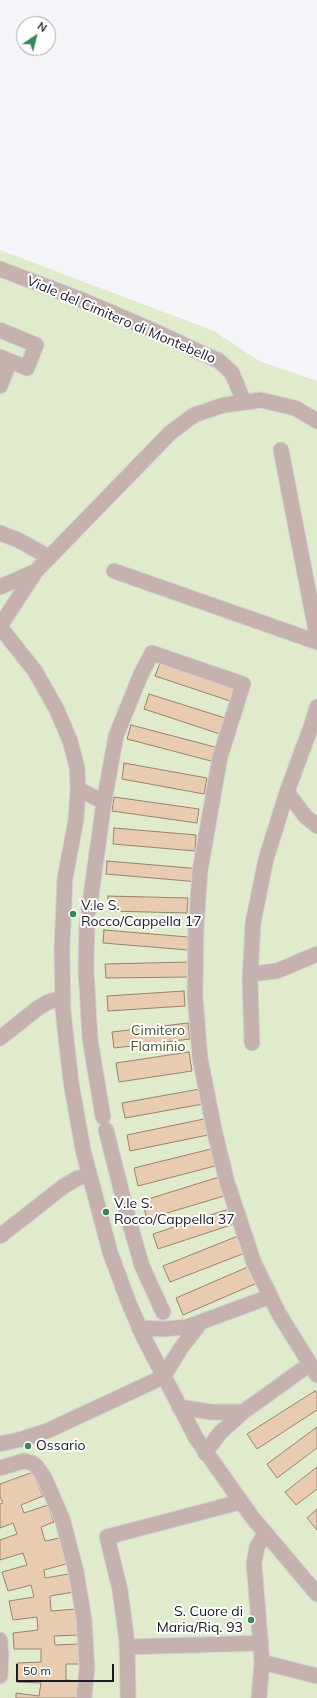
<!DOCTYPE html>
<style>
body{margin:0}
#map{position:relative;width:317px;height:1698px;overflow:hidden;background:#f6f5fa;font-family:Mulish,sans-serif}
canvas{display:block}
.north{position:absolute;left:16px;top:16px;width:40px;height:40px;box-sizing:border-box;background:#fff;border:1px solid #a4a3a7;border-radius:50%;rotate:35deg;font-size:11px;font-weight:700;line-height:16px;text-align:center;color:#1c1a24}
.north::after{content:'';display:block;margin:auto;width:14px;height:18px;background:#358759;clip-path:polygon(50% 0,100% 100%,50% 72%,0 100%)}
.scale{position:absolute;left:16px;top:1664px;width:98px;height:18px;box-sizing:border-box;border:2px solid #1c1a24;border-top:0;padding-left:5px;font-size:12px;line-height:14px;white-space:nowrap;color:#1c1a24;-webkit-text-stroke:3px #fff;paint-order:stroke}
</style>
<div id="map">
<canvas width="317" height="1698"></canvas>
<div class="north">N</div>
<div class="scale">50 m</div>
</div>
<script>
const c = document.querySelector('canvas').getContext('2d');
c.lineJoin = 'round';
function fill(path, color) {
  c.fillStyle = color;
  c.fill(path, 'evenodd');
}
function toPath(rows) {
  const path = new Path2D();
  for (const r of rows) {
    path.moveTo(r[0], r[1]);
    for (let i = 2; i < r.length; i += 2) path.lineTo(r[i], r[i + 1]);
  }
  return path;
}
function strokePath(path, color, width, dash) {
  c.strokeStyle = color;
  c.lineWidth = width;
  c.lineCap = dash ? 'butt' : 'round';
  c.setLineDash(dash || []);
  c.stroke(path);
}
function write(font, color, halo, rows, align = 'center') {
  c.font = font + ' Mulish,sans-serif';
  c.lineWidth = 4;
  c.setLineDash([]);
  c.textBaseline = 'middle';
  c.strokeStyle = halo;
  c.fillStyle = color;
  for (const [text, x, y, turn = 0] of rows) {
    c.save();
    c.translate(x, y);
    c.rotate((+turn || 0) * Math.PI / 180);
    c.textAlign = isNaN(turn) ? turn : align;
    if (halo) c.strokeText(text, 0, 0);
    c.fillText(text, 0, 0);
    c.restore();
  }
}
fill(toPath([
 [0,250,214,331,259,361,317,381,317,1698,0,1698]
]), '#e0ebcc');
const building = toPath([
 [160,663,238,690,233,702,155,676,160,663],
 [149,694,225,718,220,734,144,709,149,694],
 [131,725,215,747,211,761,127,739,131,725],
 [124,763,207,778,204,794,122,779,124,763],
 [114,797,199,809,197,823,112,811,114,797],
 [114,828,196,835,195,851,113,844,114,828],
 [107,861,201,869,199,882,106,874,107,861],
 [108,896,188,898,187,913,108,911,108,896],
 [104,930,188,937,188,950,103,943,104,930],
 [190,962,190,977,106,978,105,964,190,962],
 [184,991,185,1006,108,1011,107,996,184,991],
 [188,1023,190,1039,114,1048,112,1032,188,1023],
 [189,1052,192,1071,119,1082,116,1063,189,1052],
 [200,1089,203,1104,125,1118,122,1103,200,1089],
 [204,1119,208,1135,130,1151,127,1135,204,1119],
 [211,1149,215,1166,138,1186,134,1168,211,1149],
 [219,1177,224,1196,147,1219,142,1201,219,1177],
 [229,1209,234,1224,158,1249,153,1234,229,1209],
 [238,1236,245,1253,170,1282,163,1266,238,1236],
 [250,1266,257,1283,183,1315,176,1298,250,1266],
 [315,1391,317,1394,317,1410,257,1449,247,1434,315,1391],
 [317,1427,317,1448,277,1478,267,1464,317,1427],
 [317,1467,317,1489,296,1505,285,1492,317,1467],
 [33,1472,43,1496,21,1505,24,1513,48,1505,54,1522,41,1527,45,1541,60,1538,66,1564,44,1570,45,1578,69,1574,74,1592,50,1596,51,1611,76,1609,78,1635,54,1636,55,1645,80,1644,81,1664,66,1664,66,1680,80,1681,79,1698,16,1698,16,1693,39,1696,41,1683,17,1682,17,1663,41,1662,41,1649,14,1649,13,1633,38,1630,37,1617,13,1620,9,1601,34,1597,31,1585,8,1591,2,1572,27,1565,23,1553,0,1560,0,1540,17,1534,13,1523,0,1528,0,1504,3,1503,0,1497,0,1484,33,1472],
 [317,1509,317,1530,307,1518,317,1509]
]);
fill(building, '#e9ccaf');
strokePath(building, '#97836f', 1);
const minor = toPath([
 [0,269,82,300,152,330,219,361,232,373,244,402],
 [0,330,36,345,27,368,0,357],
 [0,386,10,361],
 [281,450,317,636],
 [0,533,18,540,49,557],
 [114,571,317,642],
 [0,587,36,571],
 [0,626,36,571,170,433,194,415,224,405,261,400,295,408,317,421],
 [0,627,35,671,57,710,70,741,77,767,78,789,76,820,65,878,62,948,63,1011,71,1082,83,1150,110,1252,128,1301,143,1336,196,1438,252,1517,317,1594],
 [78,789,104,802],
 [287,792,305,816,317,826],
 [89,910,104,802,116,736,141,674,152,653,243,684,220,757,200,871,196,929,195,996,200,1058,214,1129,227,1182,254,1263,279,1314,317,1375],
 [87,923,86,970,90,1039,103,1117],
 [251,974,277,971,317,954],
 [0,1038,38,1008,48,1002,63,998],
 [252,1043,250,979,253,923,266,859,287,792,312,724,317,707],
 [106,1130,129,1221,142,1266,163,1312],
 [0,1236,64,1186,78,1178,89,1175],
 [139,1328,164,1329,187,1327,269,1297],
 [179,1407,211,1412,243,1412],
 [0,1444,22,1439,47,1431,163,1377,181,1348,201,1322],
 [205,1453,220,1433,243,1412,310,1364],
 [0,1468,24,1461,32,1463,36,1466,44,1477,62,1518,76,1571,84,1619,87,1668,84,1698],
 [0,1640,1,1656,0,1676],
 [127,1647,261,1643],
 [262,1662,317,1676],
 [128,1698,127,1642,120,1590,107,1537,240,1502],
 [259,1698,262,1662,254,1563,257,1547,265,1533]
]);
strokePath(minor, '#d3d2d8', 17);
strokePath(minor, '#c5b2af', 15);
for (const [x, y, r, color] of [
 [73,914,4,"#358759"],
 [106,1212,4,"#358759"],
 [28,1446,4,"#358759"],
 [251,1620,4,"#358759"]
]) {
  const dot = new Path2D();
  dot.arc(x, y, r, 0, 2 * Math.PI);
  c.fillStyle = color;
  c.fill(dot);
  strokePath(dot, '#fff', 1.5);
}
write('14px', '#1c1a24', '#fff', [
 ["Viale del Cimitero di Montebello",121,320,23]
]);
write('14px', '#1c1a24', '#fff', [
 ["V.le S.",81,906],
 ["Rocco/Cappella 17",81,922],
 ["V.le S.",114,1204],
 ["Rocco/Cappella 37",114,1220],
 ["Ossario",36,1446],
 ["S. Cuore di",243,1612,"right"],
 ["Maria/Riq. 93",243,1628,"right"]
], 'left');
write('14px', '#495821', '#fff', [
 ["Cimitero",158,1031],
 ["Flaminio",158,1047]
]);
</script>
